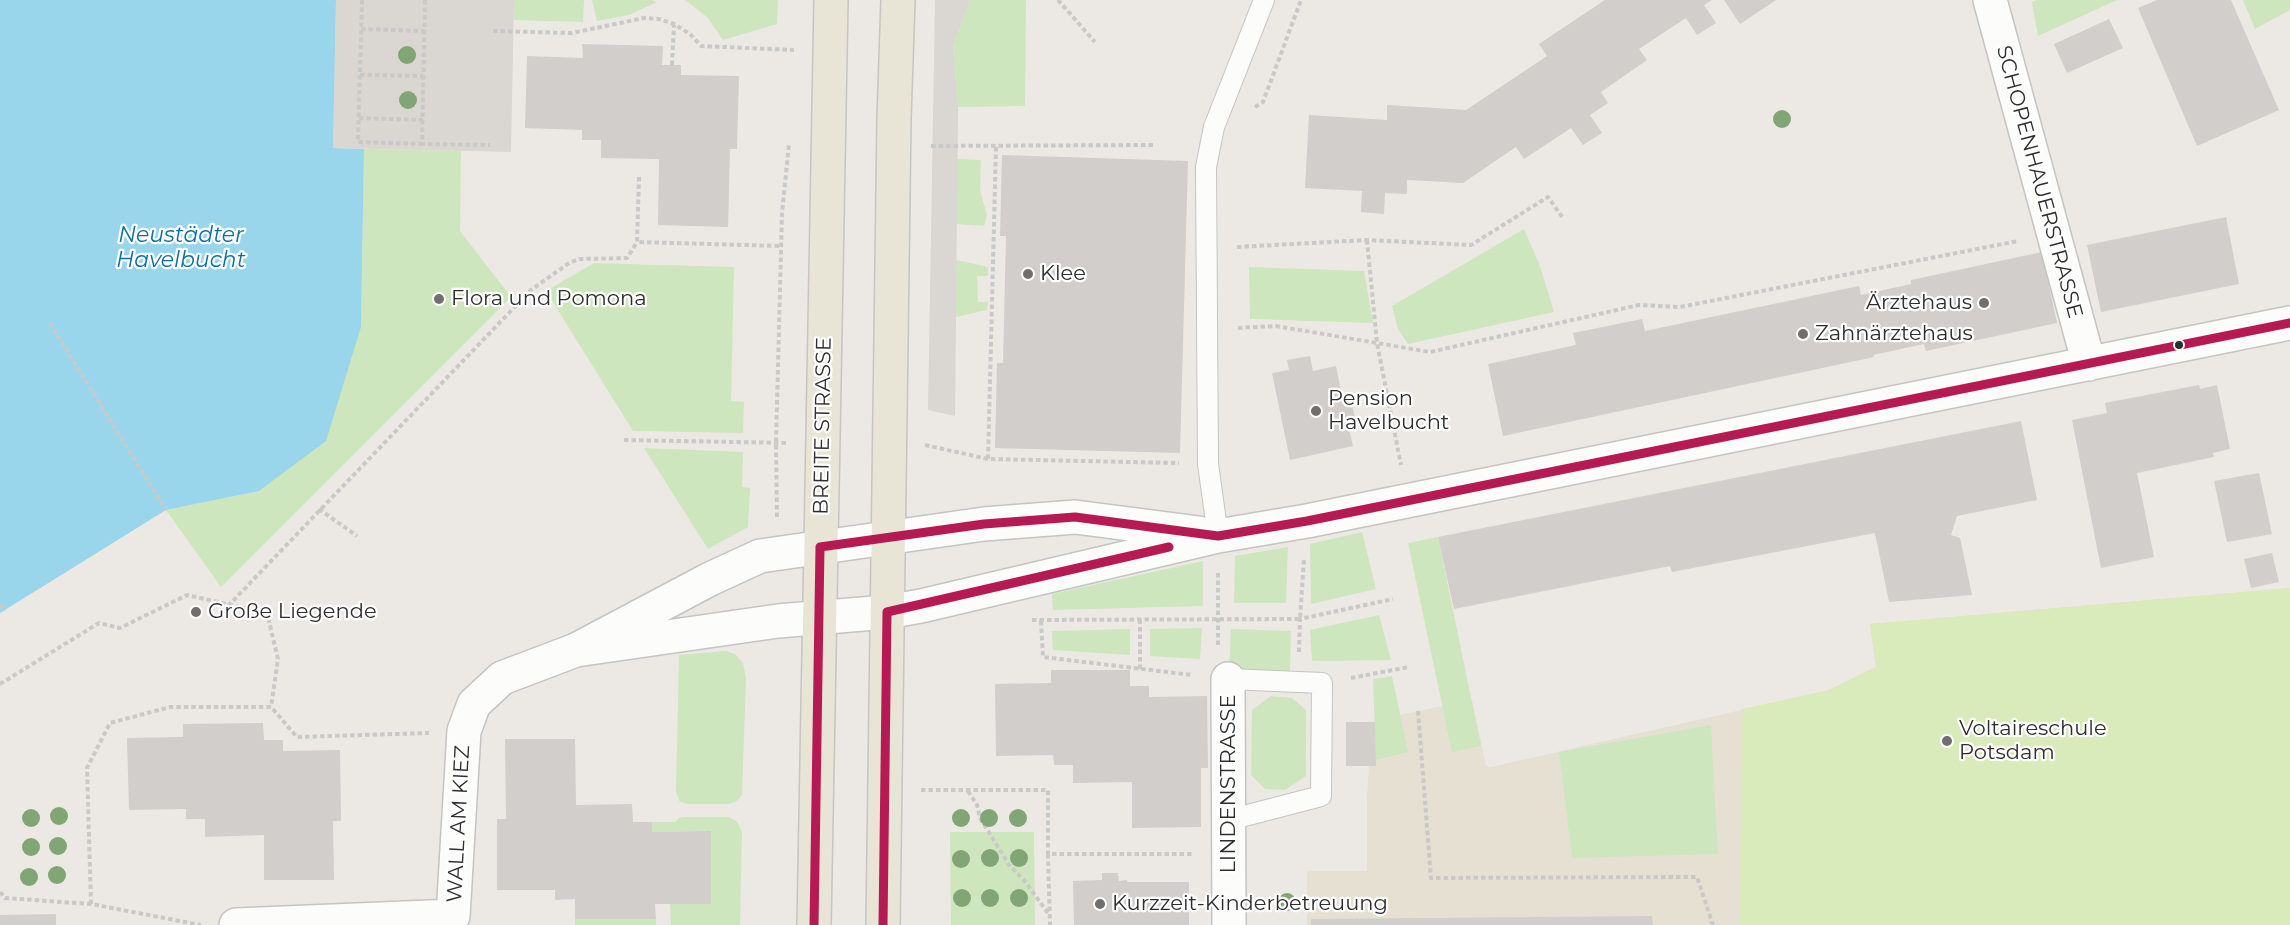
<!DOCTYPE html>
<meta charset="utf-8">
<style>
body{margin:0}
canvas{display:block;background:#ece8e4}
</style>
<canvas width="2290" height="925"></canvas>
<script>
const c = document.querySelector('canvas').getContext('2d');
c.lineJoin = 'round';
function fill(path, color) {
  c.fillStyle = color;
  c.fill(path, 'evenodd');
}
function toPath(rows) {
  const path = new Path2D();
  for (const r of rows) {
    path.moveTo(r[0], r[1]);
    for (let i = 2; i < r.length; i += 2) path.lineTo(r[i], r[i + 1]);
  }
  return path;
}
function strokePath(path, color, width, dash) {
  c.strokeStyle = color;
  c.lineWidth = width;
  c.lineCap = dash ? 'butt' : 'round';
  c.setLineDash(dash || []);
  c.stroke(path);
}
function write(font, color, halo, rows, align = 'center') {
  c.font = font + ' Montserrat,sans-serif';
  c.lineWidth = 4.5;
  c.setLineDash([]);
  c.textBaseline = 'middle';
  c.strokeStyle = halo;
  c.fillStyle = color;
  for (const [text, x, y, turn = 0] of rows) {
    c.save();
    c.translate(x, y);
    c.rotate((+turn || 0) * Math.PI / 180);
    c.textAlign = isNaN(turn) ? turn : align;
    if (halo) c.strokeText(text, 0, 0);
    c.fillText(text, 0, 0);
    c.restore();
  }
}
fill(toPath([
 [2290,588,2290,925,1307,925,1307,871,1367,871,1367,798,1369,766,1375,766,1375,720,1472,700,1486,766,1491,767,1829,690,1876,667,1870,624]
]), '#e6e0d3');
fill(toPath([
 [514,0,584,0,583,22,514,20],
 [592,0,652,0,657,2,629,15,597,21],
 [685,0,778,0,777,24,723,40,707,17],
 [970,0,1026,0,1025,106,958,107,953,46],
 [2036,0,2117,0,2038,36,2032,2],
 [2243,0,2290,0,2290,10,2255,29],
 [364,149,461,151,460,231,511,297,221,587,166,510,259,491,361,327],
 [957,159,981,160,980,190,987,215,984,226,957,224],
 [1524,229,1540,266,1554,312,1408,344,1398,329,1392,306],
 [956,260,988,267,988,276,977,276,978,302,988,302,987,310,956,317],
 [594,263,734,267,731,401,744,402,743,433,633,431,546,291],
 [1249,267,1364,271,1373,323,1250,319],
 [644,448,743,452,742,487,750,488,748,527,708,549],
 [1362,532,1376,589,1311,604,1310,544],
 [1438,537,1481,746,1452,752,1408,543],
 [1288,547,1286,603,1234,603,1235,556],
 [1203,561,1203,606,1053,610,1052,594],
 [1379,615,1391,660,1312,661,1310,630],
 [1202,628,1200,659,1150,656,1150,629],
 [1130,629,1130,655,1053,650,1052,631],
 [1231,629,1291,631,1290,671,1229,669],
 [726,651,735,654,743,663,746,678,742,795,737,801,729,804,688,804,680,802,676,792,679,655],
 [1392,676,1408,752,1376,760,1373,679],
 [1271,696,1292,698,1306,710,1306,776,1285,790,1265,789,1251,775,1252,710],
 [1711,725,1718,854,1572,858,1559,752],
 [685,817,729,817,737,822,742,832,740,925,671,925,670,904,710,831,652,832,652,822,675,822,679,818],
 [950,832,1034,832,1035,925,951,925],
 [575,919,656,919,656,925,575,925]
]), '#cee6be');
fill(toPath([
 [2290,588,2290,925,1740,925,1742,709,1829,690,1876,667,1870,624]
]), '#d9eabb');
fill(toPath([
 [336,0,514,0,511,152,333,148],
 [935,0,970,0,953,46,958,107,955,416,928,410]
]), '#dad6d2');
fill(toPath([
 [0,0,336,0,333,148,364,149,361,327,326,441,259,491,166,510,0,613]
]), '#99d6ec');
fill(toPath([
 [1605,0,1712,0,1704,5,1716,23,1697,35,1686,18,1639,49,1647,60,1601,92,1608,103,1590,115,1602,133,1583,145,1571,128,1524,159,1516,147,1463,183,1407,180,1407,194,1385,193,1384,214,1361,212,1362,191,1305,188,1309,115,1387,120,1387,105,1466,110,1547,56,1539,44],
 [1724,0,1776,0,1740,24],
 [2157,0,2231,0,2279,110,2197,146,2138,8],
 [2109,19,2123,48,2067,73,2054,44],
 [582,44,663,46,662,65,681,65,681,75,739,76,737,149,730,149,728,227,658,225,659,159,601,158,601,140,582,140,582,130,525,128,527,56,583,58],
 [1002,155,1188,161,1180,453,995,448,997,363,1003,363,1005,277,1006,236,1000,236],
 [2226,217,2239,284,2101,312,2087,245],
 [2042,252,2057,323,1926,351,1924,344,1873,355,1874,357,1503,436,1488,364,1576,345,1573,333,1642,319,1645,331,1859,286,1861,295,1911,284,1911,280],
 [1310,356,1313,371,1336,366,1344,406,1352,404,1357,427,1349,429,1353,446,1290,460,1272,373,1289,370,1287,360],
 [2199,385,2200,389,2217,385,2230,449,2213,453,2214,457,2137,473,2154,557,2101,568,2072,420,2107,413,2105,403],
 [2021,421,2037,500,1957,516,1951,535,1960,538,1972,595,1889,602,1875,533,1672,572,1670,566,1454,609,1438,537],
 [2259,473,2272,534,2227,542,2214,481],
 [2272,553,2279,582,2251,588,2244,559],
 [1051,670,1130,670,1130,686,1149,686,1149,697,1207,696,1208,768,1201,768,1201,827,1132,828,1132,782,1073,783,1073,765,1054,765,1053,755,996,756,995,684,1051,683],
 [1346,722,1375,722,1376,766,1346,766],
 [263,723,264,740,283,740,283,751,340,750,341,821,333,821,334,880,264,880,264,835,205,837,205,819,186,819,186,809,129,810,127,738,183,737,183,724],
 [505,739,575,739,576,805,632,804,633,822,652,822,652,832,711,831,711,904,655,904,656,919,575,919,575,899,555,900,555,890,497,890,497,819,506,819],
 [1102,873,1118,873,1119,881,1127,880,1127,882,1189,882,1189,925,1074,925,1073,881,1102,880],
 [56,914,56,925,0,925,0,915],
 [1652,916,1653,925,1311,925,1311,919]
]), '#d1cecb');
const lane = toPath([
 [1218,536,1208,464,1206,167,1214,127,1264,0],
 [1228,679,1322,683,1321,796,1229,820]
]);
const street = toPath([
 [1990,0,2089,364],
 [576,650,778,621,887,612,921,606,1218,536,1307,521,2290,323],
 [1228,679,1229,925],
 [236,925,453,916,464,731,474,704,502,678,576,650,710,579,760,556,984,524,1075,517,1199,533]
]);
const primary = toPath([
 [814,925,831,0],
 [883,925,894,119,898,0]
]);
strokePath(lane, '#c5c4c5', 22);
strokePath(street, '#c5c4c5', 36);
strokePath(primary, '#c6c5c4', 36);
strokePath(toPath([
 [362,0,358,142,422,144],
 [425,0,422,144,490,145],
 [1058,0,1095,42],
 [361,29,424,31],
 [493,31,572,33,644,18,659,19,674,24,690,34,701,46,794,50],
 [672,65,674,25],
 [360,75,423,76],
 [1255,107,1263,102,1301,0],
 [359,118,423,120],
 [931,146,1156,145],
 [996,147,988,459,1179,463],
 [639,177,637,242,781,246],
 [1367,240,1377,343,1401,465],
 [1237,247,1367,240,1471,245,1548,197,1563,218],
 [50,323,166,510],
 [1238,328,1276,326,1430,352,1639,305,1680,307,2018,241],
 [624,440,788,443],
 [925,445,988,459],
 [319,509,357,536],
 [777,517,776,443,782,213,789,144],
 [0,604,4,611],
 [228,606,531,290,569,263,579,259,627,258,637,242],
 [1032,620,1300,619,1304,559],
 [1041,621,1043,657,1192,675],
 [1218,645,1218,572],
 [1299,652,1300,619,1393,599],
 [1140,669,1140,619],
 [1351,678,1409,667],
 [0,684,99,623,120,628,187,595,267,613,278,659,271,707],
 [1418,711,1431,878,1697,877,1713,925],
 [921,790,1048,790,1048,854,1192,854],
 [968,791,977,805,980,818,1009,865,1024,880,1050,916],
 [1048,854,1050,925],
 [0,892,5,898,91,904,201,925],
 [91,904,87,768,110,723,170,707,271,707,297,737,429,733]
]), '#c9c9c8', 4, [4.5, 3]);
strokePath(lane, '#fcfcfb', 20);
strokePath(street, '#fcfcfb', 33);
strokePath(primary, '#e8e4d6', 33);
strokePath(toPath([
 [820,547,984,524,1075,517,1218,536,1307,521,2290,323],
 [887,612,1169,547],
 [814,925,820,547],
 [883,925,887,612]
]), '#b51b52', 9);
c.fillStyle = '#82a575';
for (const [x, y] of [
 [407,55],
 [408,100],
 [1782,119],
 [59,816],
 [31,818],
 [961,818],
 [989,818],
 [1018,818],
 [58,846],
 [31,847],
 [990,858],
 [1019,858],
 [961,859],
 [57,875],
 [29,877],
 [962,898],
 [990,898],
 [1019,898],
 [1287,902]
]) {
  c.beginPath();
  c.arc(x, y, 9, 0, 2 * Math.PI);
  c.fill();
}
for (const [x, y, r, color] of [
 [1028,274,6,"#706f6e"],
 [439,299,6,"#706f6e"],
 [1984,303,6,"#706f6e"],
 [1803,334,6,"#706f6e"],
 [2179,345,5,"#2e2e2e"],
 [1316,411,6,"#706f6e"],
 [196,612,6,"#706f6e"],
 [1947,741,6,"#706f6e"],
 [1100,904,6,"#706f6e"]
]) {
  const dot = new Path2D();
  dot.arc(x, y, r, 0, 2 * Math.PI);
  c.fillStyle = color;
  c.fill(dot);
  strokePath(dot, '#fff', 2);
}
write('21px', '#2e2e2e', '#fff', [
 ["SCHOPENHAUERSTRASSE",2039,182,75],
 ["BREITE STRASSE",823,426,-89],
 ["LINDENSTRASSE",1229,784,-90],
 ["WALL AM KIEZ",459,824,-87]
]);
write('21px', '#2e2e2e', '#fff', [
 ["Klee",1040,274],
 ["Flora und Pomona",451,299],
 ["Ärztehaus",1972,303,"right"],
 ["Zahnärztehaus",1815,334],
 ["Pension",1328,399],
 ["Havelbucht",1328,423],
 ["Große Liegende",208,612],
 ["Voltaireschule",1959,729],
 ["Potsdam",1959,753],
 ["Kurzzeit-Kinderbetreuung",1112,904]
], 'left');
write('italic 22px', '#0d6fa3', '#fff', [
 ["Neustädter",181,236],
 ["Havelbucht",181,261]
]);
</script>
